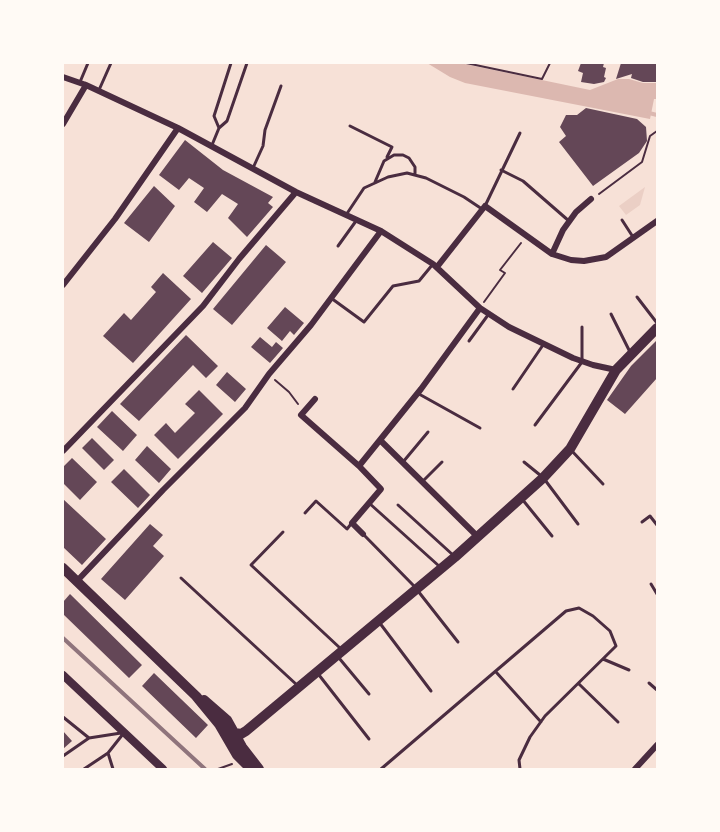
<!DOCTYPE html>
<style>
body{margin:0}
#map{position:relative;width:720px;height:832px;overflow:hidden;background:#f7e1d7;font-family:"Work Sans",sans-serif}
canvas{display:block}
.frame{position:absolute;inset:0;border:64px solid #fffaf5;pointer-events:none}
</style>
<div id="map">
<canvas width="720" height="832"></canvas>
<div class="frame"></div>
</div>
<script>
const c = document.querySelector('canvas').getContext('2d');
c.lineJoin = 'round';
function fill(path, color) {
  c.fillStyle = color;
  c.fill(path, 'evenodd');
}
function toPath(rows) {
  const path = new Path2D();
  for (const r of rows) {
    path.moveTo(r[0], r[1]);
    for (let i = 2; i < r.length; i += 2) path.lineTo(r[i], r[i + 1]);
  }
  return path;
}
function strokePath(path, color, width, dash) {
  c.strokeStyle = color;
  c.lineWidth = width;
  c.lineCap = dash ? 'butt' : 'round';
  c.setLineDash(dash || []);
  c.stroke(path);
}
fill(toPath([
 [645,187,640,205,626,215,619,206]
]), '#ebcfc5');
fill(toPath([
 [427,63,460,63,590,90,618,79,629,79,643,83,657,83,657,99,654,99,650,119,465,83,450,77]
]), '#dcb8b0');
strokePath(toPath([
 [649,113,657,115]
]), '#dcb8b0', 4);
fill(toPath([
 [581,63,604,63,603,67,606,68,604,77,606,78,604,82,594,84,581,82,583,73,578,71],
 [621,63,657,63,657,82,643,82,631,78,632,74,616,79],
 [586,108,637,119,646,127,647,141,639,153,593,186,559,142,566,136,560,127,566,115,577,115],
 [185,140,223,170,273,197,268,203,273,207,247,237,228,218,238,204,222,194,207,212,194,202,204,188,189,178,179,190,159,175],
 [154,186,175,206,149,242,124,223],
 [213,242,232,258,202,293,183,276],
 [266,245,286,262,232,325,213,309],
 [163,273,191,299,133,363,103,336,124,313,131,320,156,292,151,287],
 [285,307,304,323,294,335,290,331,282,341,267,328],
 [186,335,218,366,206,378,193,365,139,421,120,404],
 [260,337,272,347,276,342,283,348,270,363,251,347],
 [657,340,657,378,625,414,607,400,631,366],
 [227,372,246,389,235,402,216,385],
 [199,390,223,414,178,459,154,435,166,423,175,433,195,413,185,404],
 [112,411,137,435,123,451,97,427],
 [92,438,114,460,104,470,82,448],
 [147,446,171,469,159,483,135,460],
 [72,458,97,482,80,500,63,483,63,467],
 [124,469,150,495,138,508,111,482],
 [63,499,106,539,82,565,63,547],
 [150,524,163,535,153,546,164,556,125,600,101,579],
 [70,594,142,665,129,678,63,614,63,602],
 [154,673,208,725,196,738,142,686],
 [63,731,72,741,63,749]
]), '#644757');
strokePath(toPath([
 [466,63,542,79,550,63],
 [599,194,642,162,650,136,657,131],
 [484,302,505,273,500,270,521,243],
 [275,380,289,392,298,404],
 [218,769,232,764]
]), '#4a2c40', 2);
strokePath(toPath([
 [80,82,88,63],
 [99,90,111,63],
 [350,126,392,147,387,157],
 [219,128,214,116,231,63],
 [212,145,219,128,227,121,247,63],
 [253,168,263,146,265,130,281,86],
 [501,170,523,181,569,221],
 [375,182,384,161,394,155,403,155,409,158,415,167,415,174],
 [485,206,520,133],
 [346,215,364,188,388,177,407,173,426,178,464,197,482,209],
 [622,220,633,237],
 [338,246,356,221],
 [637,297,657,323],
 [331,298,364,322,393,286,419,281,433,264],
 [611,314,630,352],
 [469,341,488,315],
 [513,389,543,345],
 [419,394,480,428],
 [535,425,582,362,582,327],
 [571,450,603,484],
 [403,462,428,432],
 [524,462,540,475],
 [545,480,578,524],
 [423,481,442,462],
 [522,499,552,536],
 [369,503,439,566],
 [398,505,453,555],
 [305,513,316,501,347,529,351,524],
 [642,522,650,516,657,525],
 [283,532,251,565,340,648],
 [363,534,414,586],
 [181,578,297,685],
 [651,584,657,594],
 [418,591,458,642],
 [379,622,431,691],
 [339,658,369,694],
 [603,659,629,670],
 [496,672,541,722],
 [319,675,369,739],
 [649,683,657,690],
 [579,684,618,722],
 [63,717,89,738],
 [108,753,113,769],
 [63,756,89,738,121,733],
 [84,769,108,753,123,734],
 [381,769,566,611,579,608,593,616,610,631,616,646,545,716,530,737,519,760,520,769]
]), '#4a2c40', 3);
strokePath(toPath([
 [63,77,86,85,178,128,296,192,381,231,433,264,480,308,509,327,573,358,593,365,616,370],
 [63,124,86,85],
 [552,254,563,230,576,212,591,199],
 [437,267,485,206,552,254,571,260,584,261,606,257,657,221],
 [63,285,115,219,178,128],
 [315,399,301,415,359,466,421,389,480,308],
 [380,440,478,537],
 [63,451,203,306,239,259,296,192],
 [359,466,381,489,352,523,363,534],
 [77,581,163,490,245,408,269,374,311,325,381,231],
 [635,769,657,745]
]), '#4a2c40', 6);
strokePath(toPath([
 [63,675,163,769]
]), '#4a2c40', 8);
strokePath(toPath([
 [63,568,196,696,219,724,237,755,251,769],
 [204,700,227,720,242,747,259,769],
 [235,733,241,734,246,731,455,557,543,478,570,449,616,370,657,328]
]), '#4a2c40', 10);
strokePath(toPath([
 [63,638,205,769]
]), '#8f747c', 4);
</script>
